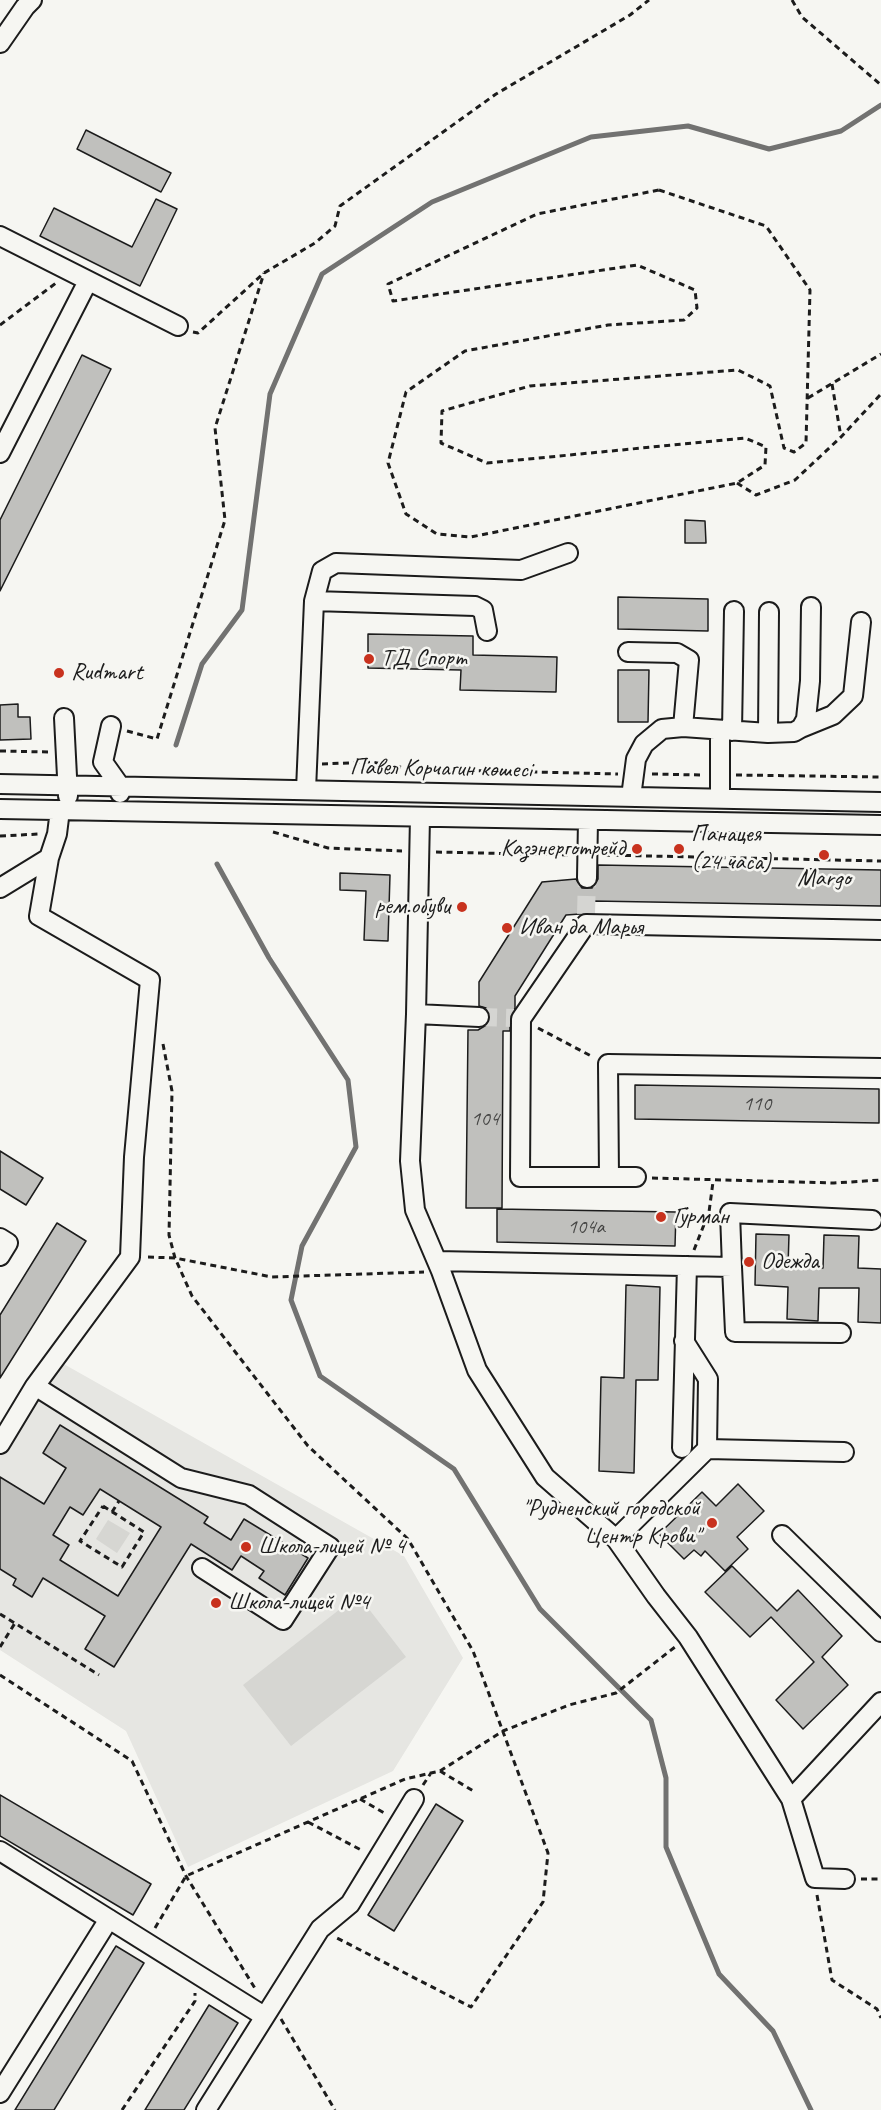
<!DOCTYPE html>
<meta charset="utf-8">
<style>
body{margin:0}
canvas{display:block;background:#f6f6f2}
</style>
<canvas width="881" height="2110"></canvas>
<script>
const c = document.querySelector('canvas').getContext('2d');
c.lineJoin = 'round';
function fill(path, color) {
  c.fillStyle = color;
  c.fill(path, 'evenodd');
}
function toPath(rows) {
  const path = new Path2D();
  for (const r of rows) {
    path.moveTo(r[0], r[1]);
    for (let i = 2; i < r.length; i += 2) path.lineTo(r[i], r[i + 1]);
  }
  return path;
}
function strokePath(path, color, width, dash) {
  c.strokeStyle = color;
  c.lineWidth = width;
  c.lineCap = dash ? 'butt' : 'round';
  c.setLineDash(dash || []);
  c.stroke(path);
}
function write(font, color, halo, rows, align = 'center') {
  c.font = font + ' Caveat,sans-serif';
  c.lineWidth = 5;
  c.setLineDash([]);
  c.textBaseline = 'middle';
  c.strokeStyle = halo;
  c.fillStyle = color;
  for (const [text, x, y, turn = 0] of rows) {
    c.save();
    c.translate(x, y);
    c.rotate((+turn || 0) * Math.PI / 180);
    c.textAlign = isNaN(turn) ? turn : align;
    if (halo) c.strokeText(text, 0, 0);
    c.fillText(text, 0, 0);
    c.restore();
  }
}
fill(toPath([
 [46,1354,404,1556,463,1658,393,1771,188,1867,126,1731,0,1650,0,1424]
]), '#e6e6e2');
fill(toPath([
 [108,1520,130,1533,117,1553,96,1539],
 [358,1595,406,1657,291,1746,243,1685]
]), '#d6d6d2');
strokePath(toPath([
 [176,745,202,664,242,610,270,394,322,274,432,202,591,137,688,126,769,149,841,131,881,105],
 [217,864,269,958,348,1080,356,1147,302,1246,291,1300,320,1376,454,1469,540,1609,651,1720,666,1778,666,1847,719,1974,773,2031,811,2110]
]), '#727271', 5);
const building = toPath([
 [86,130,171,173,161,192,77,149,86,130],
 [156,199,177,209,140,286,40,236,54,208,132,247,156,199],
 [82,355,111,369,0,591,0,520,82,355],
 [685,520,705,521,706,543,685,543,685,520],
 [618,597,708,599,708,631,618,629,618,597],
 [368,634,473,636,473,655,557,657,556,692,460,690,461,670,368,668,368,634],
 [618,670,649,670,648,722,618,722,618,670],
 [18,704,18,717,30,717,31,739,0,740,0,705,18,704],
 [598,865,881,870,881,906,593,901,594,913,566,915,515,996,515,1008,510,1019,510,1031,503,1031,502,1208,466,1208,468,1030,478,1030,488,1024,490,1018,486,1008,479,1006,479,982,542,882,576,879,582,888,592,888,598,879,598,865],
 [340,873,390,875,388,941,364,940,366,891,340,890,340,873],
 [635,1085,879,1089,879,1123,635,1119,635,1085],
 [0,1151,43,1178,26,1205,0,1189,0,1151],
 [497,1209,676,1212,675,1246,497,1242,497,1209],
 [57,1223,86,1241,0,1378,0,1315,57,1223],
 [756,1234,789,1235,788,1267,823,1268,824,1235,859,1236,858,1268,881,1269,881,1323,858,1322,859,1288,819,1288,818,1321,787,1319,788,1287,755,1285,756,1234],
 [626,1285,660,1287,658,1380,636,1380,634,1473,599,1471,601,1377,624,1378,626,1285],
 [60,1425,208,1517,204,1523,231,1540,244,1519,308,1558,285,1595,259,1578,264,1571,241,1556,232,1570,191,1544,114,1667,85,1649,105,1616,43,1578,32,1597,13,1585,16,1579,0,1569,0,1477,44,1504,66,1468,43,1453,60,1425],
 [100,1489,161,1527,118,1596,60,1560,69,1545,53,1535,70,1507,83,1515,100,1489],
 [738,1484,764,1511,737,1537,748,1549,725,1571,705,1551,701,1556,694,1550,684,1559,659,1534,702,1492,716,1506,738,1484],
 [732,1566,777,1611,798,1590,842,1636,822,1657,848,1685,803,1729,776,1700,814,1662,771,1617,750,1637,705,1592,732,1566],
 [0,1795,151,1884,133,1915,0,1836,0,1795],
 [436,1804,463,1821,394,1931,368,1915,436,1804],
 [116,1946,144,1963,54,2110,15,2110,116,1946],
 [209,2005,238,2023,184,2110,145,2110,209,2005]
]);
fill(building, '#c0c0bd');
strokePath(building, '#1c1c1c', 1.5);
strokePath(toPath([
 [586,914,587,878],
 [479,1017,514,1018]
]), '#d5d5d2', 18, [18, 9]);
const minor = toPath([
 [0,43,25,7,32,0],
 [0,236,178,326],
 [0,453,88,281],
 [314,601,475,606,483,610,487,631],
 [628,652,677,653,689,660,683,727],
 [64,718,68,796],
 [111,726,103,762,120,786,120,793],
 [801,728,833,715,853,696,861,622],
 [720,730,720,798],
 [732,731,734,611],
 [768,733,769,612],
 [0,784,881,802],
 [306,790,314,601,322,571,336,563,521,570,568,553],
 [631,797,636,759,644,744,662,729,683,727,768,733,794,732,801,728,806,719,810,681,811,607],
 [0,809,881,825],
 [420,817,416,1014,410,1161,415,1210,441,1271,477,1370,545,1477,616,1539,656,1596,688,1637,791,1799,815,1878,845,1879],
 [587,878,588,820],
 [0,888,49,858],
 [416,1014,479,1017],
 [609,1177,608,1064,881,1068],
 [636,1177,520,1177,521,1019,586,924,881,930],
 [0,1238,8,1243,0,1256],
 [437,1261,732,1267,735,1332,841,1333],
 [732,1267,730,1213,872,1220],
 [35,1386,181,1478,249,1495,330,1547,283,1620,202,1568],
 [0,1444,35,1386,130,1257,134,1157,150,980,39,916,49,858,57,834,60,810],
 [682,1448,687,1266],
 [707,1449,844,1452],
 [782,1535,881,1632],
 [616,1539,707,1449,708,1379,684,1341],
 [791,1799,881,1702],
 [0,1851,264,2016],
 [0,2093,109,1919],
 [206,2110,320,1929,350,1904,414,1799]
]);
strokePath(minor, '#1c1c1c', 22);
strokePath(toPath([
 [792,0,802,17,881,85],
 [659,190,766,226,810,290,806,443,794,452,784,448,770,386,738,370,530,386,442,411,441,443,487,463,745,438,766,447,765,465,737,483,471,537,437,534,406,514,388,463,406,392,465,351,608,325,684,320,697,308,695,290,637,265,393,301,388,284,537,214,659,190],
 [0,325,56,283],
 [193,332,198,333,264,273,315,243,335,226,340,206,496,94,630,15,649,0],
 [832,384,841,437],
 [808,398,881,354],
 [737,483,756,495,795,480,841,437,881,394],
 [127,731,157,739,225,520,215,428,264,273],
 [0,751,49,752],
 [322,764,371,762,411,769,618,774],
 [652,774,702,775],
 [736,775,881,777],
 [273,832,328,848,402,851],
 [0,836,39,834],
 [436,852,570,855],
 [604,855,881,861],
 [538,1028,593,1057],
 [163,1044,172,1091,169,1235,175,1258,192,1296,308,1446,408,1539,473,1651,548,1853,543,1902,471,2007,337,1938],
 [652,1178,834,1183,881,1180],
 [694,1250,709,1212,713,1182],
 [148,1257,175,1258,272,1277,424,1272],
 [103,1506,144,1532,122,1567,80,1541,103,1506],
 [112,1512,119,1501],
 [0,1614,99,1675],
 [0,1647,15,1623],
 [0,1675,132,1761,186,1876,256,1990],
 [440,1771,503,1731,569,1705,616,1693,675,1647],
 [423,1785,431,1773],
 [360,1799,386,1814],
 [308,1822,363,1851],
 [861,1879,881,1879],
 [817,1895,832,1980,877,2009,881,2018],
 [155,1928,186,1876,405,1779,440,1771,475,1792],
 [281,2019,335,2110],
 [122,2110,195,2001,195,1993]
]), '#1c1c1c', 3, [6, 4.5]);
strokePath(minor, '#f6f6f2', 18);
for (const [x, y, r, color] of [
 [369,659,6,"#c8321e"],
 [59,673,6,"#c8321e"],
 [637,849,6,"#c8321e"],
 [679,849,6,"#c8321e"],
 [824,855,6,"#c8321e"],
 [462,907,6,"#c8321e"],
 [507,928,6,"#c8321e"],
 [661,1217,6,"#c8321e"],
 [749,1262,6,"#c8321e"],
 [712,1523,6,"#c8321e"],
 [246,1547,6,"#c8321e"],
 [216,1603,6,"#c8321e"]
]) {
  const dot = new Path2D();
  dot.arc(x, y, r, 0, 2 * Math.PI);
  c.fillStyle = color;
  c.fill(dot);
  strokePath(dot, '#f6f6f2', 2);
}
write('21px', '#454544', null, [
 ["110",757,1104],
 ["104",485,1119],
 ["104а",586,1227]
]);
write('24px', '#1c1c1c', '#f6f6f2', [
 ["ТД Спорт",381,659],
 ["Rudmart",71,673],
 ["Панацея",691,835],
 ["(24 часа)",691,863],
 ["Казэнерготрейд",625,849,"right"],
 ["Margo",824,879,"center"],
 ["рем.обуви",450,907,"right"],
 ["Иван да Марья",519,928],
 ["Гурман",673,1217],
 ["Одежда",761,1262],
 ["\"Рудненский городской",700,1509,"right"],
 ["Центр Крови\"",700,1537,"right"],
 ["Школа-лицей № 4",258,1547],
 ["Школа-лицей №4",228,1603]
], 'left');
write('24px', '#1c1c1c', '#f6f6f2', [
 ["Павел Корчагин көшесі",441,769,1]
]);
</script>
